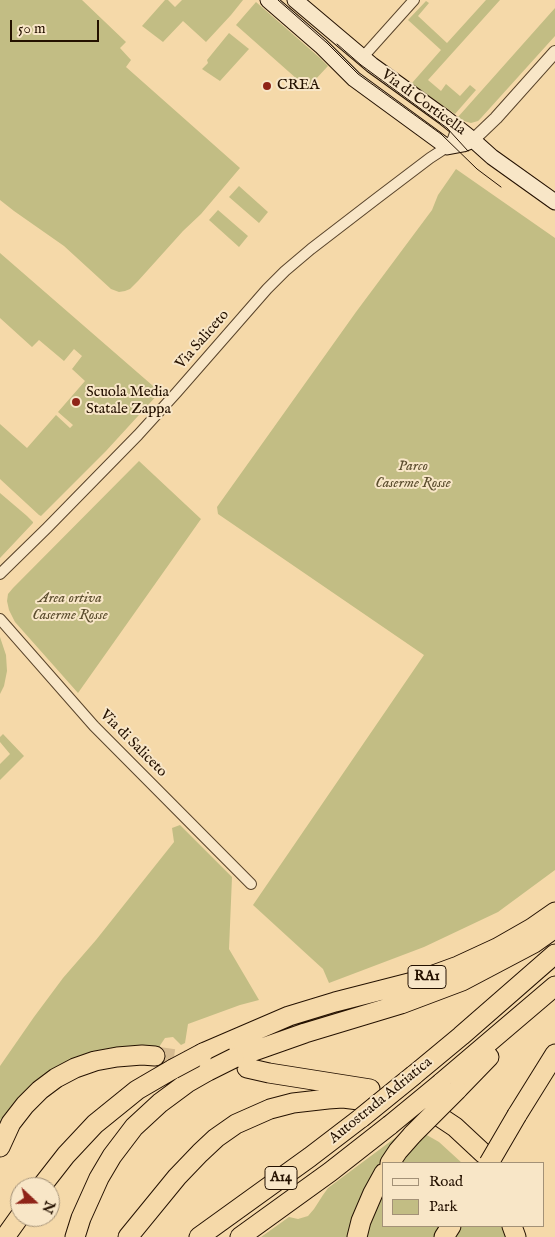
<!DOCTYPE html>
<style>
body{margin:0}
#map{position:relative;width:555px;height:1237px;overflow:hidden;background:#f5d9a9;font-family:"IM FELL English",serif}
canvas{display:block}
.legend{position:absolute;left:382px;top:1162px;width:162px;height:65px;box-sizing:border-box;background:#f8e6c7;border:1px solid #a39177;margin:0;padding:6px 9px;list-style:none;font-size:15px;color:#241100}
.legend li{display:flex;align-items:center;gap:10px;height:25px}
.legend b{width:25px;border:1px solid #a39177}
.north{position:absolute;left:10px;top:1177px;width:50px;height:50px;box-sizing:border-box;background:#f8e6c7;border:1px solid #a39177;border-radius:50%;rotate:111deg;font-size:14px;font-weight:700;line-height:20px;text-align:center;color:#241100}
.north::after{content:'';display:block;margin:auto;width:18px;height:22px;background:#8f2418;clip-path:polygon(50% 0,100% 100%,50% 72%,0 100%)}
.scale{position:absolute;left:10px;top:20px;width:89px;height:22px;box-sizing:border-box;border:2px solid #241100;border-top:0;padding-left:6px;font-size:15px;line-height:18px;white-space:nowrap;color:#241100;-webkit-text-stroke:4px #f8e6c7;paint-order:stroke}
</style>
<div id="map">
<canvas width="555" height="1237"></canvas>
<ul class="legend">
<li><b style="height:6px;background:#f8e6c7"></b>Road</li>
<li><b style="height:14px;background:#c2bd84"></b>Park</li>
</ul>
<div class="north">N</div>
<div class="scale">50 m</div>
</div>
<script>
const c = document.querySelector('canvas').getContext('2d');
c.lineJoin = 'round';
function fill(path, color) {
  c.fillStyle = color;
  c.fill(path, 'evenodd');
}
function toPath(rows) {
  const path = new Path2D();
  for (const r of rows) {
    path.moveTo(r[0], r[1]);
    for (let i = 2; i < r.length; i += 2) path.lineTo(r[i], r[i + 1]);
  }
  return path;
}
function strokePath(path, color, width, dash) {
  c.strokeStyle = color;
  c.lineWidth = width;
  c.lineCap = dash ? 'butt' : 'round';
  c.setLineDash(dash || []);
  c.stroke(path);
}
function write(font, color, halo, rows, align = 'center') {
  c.font = font + ' "IM FELL English",serif';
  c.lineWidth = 4;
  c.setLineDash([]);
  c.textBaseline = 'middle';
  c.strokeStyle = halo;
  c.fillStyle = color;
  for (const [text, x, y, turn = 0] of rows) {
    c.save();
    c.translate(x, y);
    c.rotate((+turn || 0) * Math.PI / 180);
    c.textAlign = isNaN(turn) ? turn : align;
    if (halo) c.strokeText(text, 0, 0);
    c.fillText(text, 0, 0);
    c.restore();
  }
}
fill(toPath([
 [0,0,82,0,126,42,120,48,131,60,126,67,240,168,201,214,183,231,138,281,130,289,125,291,119,292,111,289,64,246,14,211,0,200],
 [165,0,168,0,175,7,182,0,243,0,231,15,206,42,183,21,163,42,142,26],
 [486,0,500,0,428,80,441,91,446,84,460,96,470,85,476,90,455,114,412,84,412,83,441,50,408,20,426,1,429,3,418,16,447,43],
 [256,2,320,58,328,66,314,81,306,87,236,25],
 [555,8,555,36,481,118,478,121,471,123,464,121,458,117],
 [229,33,249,49,220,81,202,69,208,63,207,60],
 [456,169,555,238,555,870,498,912,424,947,329,983,323,969,253,905,424,655,218,514,217,507,356,312,432,210,438,195],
 [239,186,268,212,259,223,229,197],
 [218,210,248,236,239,247,209,220],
 [0,253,160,392,106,451,41,516,39,515,0,479,0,424,27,448,56,415,70,428,73,425,58,412,85,381,72,369,82,356,74,349,64,361,39,340,32,347,0,318],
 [139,461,201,519,78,693,15,622,9,610,7,601,8,594,13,588],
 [0,493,27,516,33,522,33,523,0,558],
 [0,637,6,655,7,671,4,686,0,694],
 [3,734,24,756,0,780,0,764,10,754,0,742,0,737],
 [180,825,232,877,229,949,259,1000,240,1005,188,1024,185,1043,181,1045,173,1037,165,1038,159,1047,136,1046,81,1057,0,1134,0,1066,34,1017,63,978,96,940,174,842,172,828],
 [403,1132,405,1134,380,1164,366,1188,348,1237,261,1237,289,1217,298,1219,308,1216,314,1209,323,1195,328,1188],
 [425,1134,439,1142,462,1163,401,1163],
 [384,1188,384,1226,504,1226,508,1237,365,1237,368,1225]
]), '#c2bd84');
strokePath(toPath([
 [155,1056,198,1062]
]), '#d6bb90', 19, [19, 9]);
const minor = toPath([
 [362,58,414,0],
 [0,574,47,528,138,435,177,392,267,289,285,271,311,249,376,199,430,158,447,147,453,139,457,127],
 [0,619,94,726,251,884]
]);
const tertiary = toPath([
 [473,140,496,118,555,52]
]);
const secondary = toPath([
 [268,0,321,46,354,79,447,147,463,144,473,140],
 [295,0,372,65,444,117,473,140,492,157,555,202]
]);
const motorway = toPath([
 [203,1053,289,1016,335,1002,417,981,458,966,497,948,532,928,555,912],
 [234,1058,305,1033,401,1004,462,981,534,943,555,928],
 [247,1068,269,1073,370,1089],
 [414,1075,461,1036,555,954],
 [441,1083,555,986],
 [457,1090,489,1057],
 [517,1115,555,1054],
 [440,1117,455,1127,484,1154],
 [0,1147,11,1123,25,1105,40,1090,56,1078,75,1068,95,1061,117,1057,142,1055,155,1056],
 [390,1163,398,1151,413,1134],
 [41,1187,66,1155,95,1124,137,1090,173,1069],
 [512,1226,516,1237],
 [5,1237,20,1216],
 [75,1237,81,1218,99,1178,112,1156,134,1127,160,1103,187,1083,208,1071],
 [128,1237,177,1177,200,1153,216,1138,236,1124,270,1109,293,1103,328,1099,343,1098,359,1100],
 [199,1237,310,1157,361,1118],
 [240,1237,330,1172,390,1125],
 [357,1237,361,1221,373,1193,384,1173],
 [444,1237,451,1226]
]);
strokePath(minor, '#58432a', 12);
strokePath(tertiary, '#58432a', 14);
strokePath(secondary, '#241100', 17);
strokePath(motorway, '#241100', 21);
strokePath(minor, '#f8e6c7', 10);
strokePath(tertiary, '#f8e6c7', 12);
strokePath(secondary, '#f8e6c7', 15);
strokePath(motorway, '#f5d9a9', 19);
strokePath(toPath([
 [278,0,327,43,358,74,441,134,477,169,501,187],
 [337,44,361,65,447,128,468,151]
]), '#241100', 1);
const motorwayBridge = toPath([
 [173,1069,203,1053],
 [208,1071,234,1058],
 [361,1118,414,1075],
 [390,1125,441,1083],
 [413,1134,457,1090],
 [489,1163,517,1115]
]);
strokePath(motorwayBridge, '#241100', 21, []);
strokePath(motorwayBridge, '#f5d9a9', 19);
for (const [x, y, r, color] of [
 [267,86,5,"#8f2418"],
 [76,402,5,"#8f2418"]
]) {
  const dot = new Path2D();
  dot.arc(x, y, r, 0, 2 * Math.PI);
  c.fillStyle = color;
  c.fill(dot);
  strokePath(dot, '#f8e6c7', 2);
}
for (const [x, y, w] of [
 [427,977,38],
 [281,1178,32]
]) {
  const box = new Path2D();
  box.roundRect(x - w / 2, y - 11.5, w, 23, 4);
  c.fillStyle = '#f8e6c7';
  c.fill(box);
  strokePath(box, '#241100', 1);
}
write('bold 14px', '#241100', null, [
 ["RA1",427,977],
 ["A14",281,1178]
]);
write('15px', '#241100', '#f8e6c7', [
 ["CREA",277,86],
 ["Scuola Media",86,393],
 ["Statale Zappa",86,410]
], 'left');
write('15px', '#241100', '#f8e6c7', [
 ["Via di Corticella",423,103,36],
 ["Via Saliceto",203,340,-49],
 ["Via di Saliceto",133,744,45],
 ["Autostrada Adriatica",381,1101,-39]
]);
write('italic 15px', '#5b4d2e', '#f8e6c7', [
 ["Parco",413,467],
 ["Caserme Rosse",413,484],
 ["Area ortiva",70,599],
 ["Caserme Rosse",70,616]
]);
</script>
